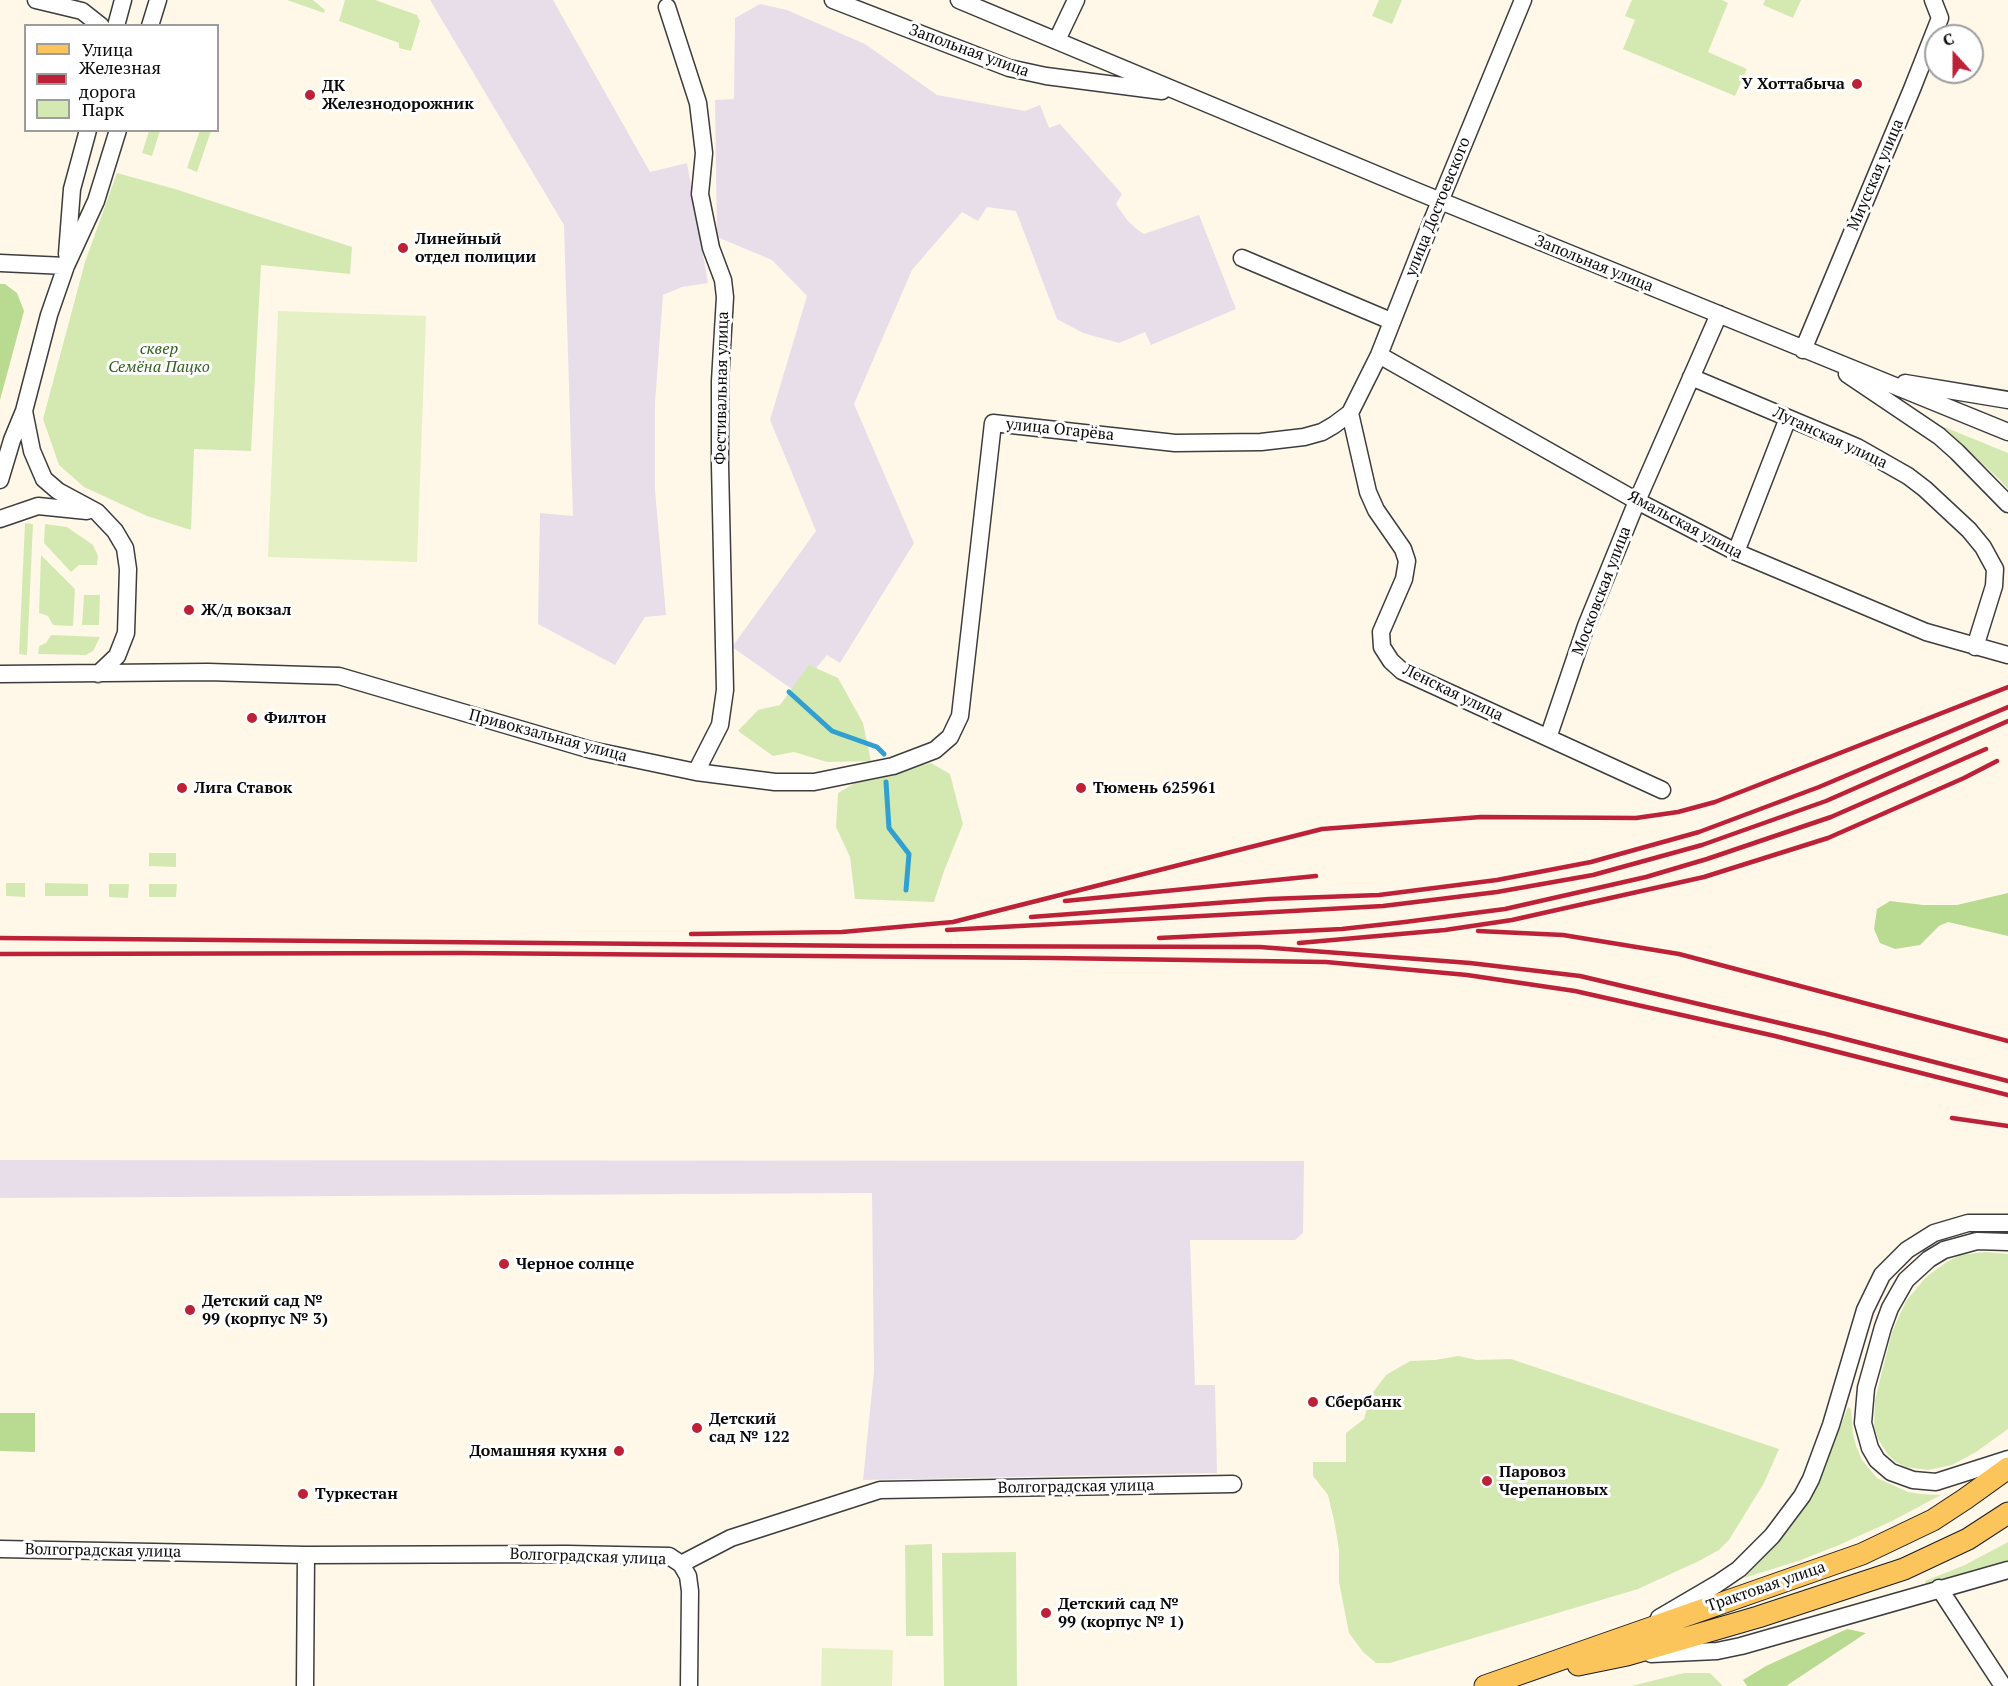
<!DOCTYPE html>
<meta charset="utf-8">
<style>
body{margin:0}
#map{position:relative;width:2008px;height:1686px;overflow:hidden;background:#fff8e8;font-family:"PT Serif",serif}
canvas{display:block}
.legend{position:absolute;left:24px;top:24px;width:195px;height:108px;box-sizing:border-box;background:#fff;border:2px solid #9d9d9d;margin:0;padding:8px 10px;list-style:none;font-size:18px;color:#0a0a0a}
.legend li{display:flex;align-items:center;gap:12px;height:30px}
.legend b{width:30px;border:2px solid #9d9d9d}
.north{position:absolute;left:1924px;top:24px;width:60px;height:60px;box-sizing:border-box;background:#fff;border:2px solid #9d9d9d;border-radius:50%;rotate:339deg;font-size:16px;font-weight:700;line-height:24px;text-align:center;color:#0a0a0a}
.north::after{content:'';display:block;margin:auto;width:21px;height:27px;background:#bc2137;clip-path:polygon(50% 0,100% 100%,50% 72%,0 100%)}
</style>
<div id="map">
<canvas width="2008" height="1686"></canvas>
<ul class="legend">
<li><b style="height:8px;background:#fcc55b"></b>Улица</li>
<li><b style="height:8px;background:#bc2137"></b>Железная дорога</li>
<li><b style="height:16px;background:#d4e9b2"></b>Парк</li>
</ul>
<div class="north">С</div>
</div>
<script>
const c = document.querySelector('canvas').getContext('2d');
c.lineJoin = 'round';
function fill(path, color) {
  c.fillStyle = color;
  c.fill(path, 'evenodd');
}
function toPath(rows) {
  const path = new Path2D();
  for (const r of rows) {
    path.moveTo(r[0], r[1]);
    for (let i = 2; i < r.length; i += 2) path.lineTo(r[i], r[i + 1]);
  }
  return path;
}
function strokePath(path, color, width, dash) {
  c.strokeStyle = color;
  c.lineWidth = width;
  c.lineCap = dash ? 'butt' : 'round';
  c.setLineDash(dash || []);
  c.stroke(path);
}
function write(font, color, halo, rows, align = 'center') {
  c.font = font + ' "PT Serif",serif';
  c.lineWidth = 6;
  c.setLineDash([]);
  c.textBaseline = 'middle';
  c.strokeStyle = halo;
  c.fillStyle = color;
  for (const [text, x, y, turn = 0] of rows) {
    c.save();
    c.translate(x, y);
    c.rotate((+turn || 0) * Math.PI / 180);
    c.textAlign = isNaN(turn) ? turn : align;
    if (halo) c.strokeText(text, 0, 0);
    c.fillText(text, 0, 0);
    c.restore();
  }
}
fill(toPath([
 [430,0,553,0,650,172,687,163,708,283,682,287,663,295,655,403,655,490,666,615,645,617,615,665,538,624,540,513,573,516,564,225],
 [760,4,787,10,865,44,937,95,1025,111,1040,105,1049,128,1060,124,1122,194,1116,204,1127,220,1139,231,1144,234,1199,215,1236,309,1151,345,1145,332,1119,343,1083,333,1057,319,1016,211,987,207,978,221,962,212,912,270,854,404,914,543,840,663,827,655,796,692,732,647,816,531,770,420,807,296,772,260,717,237,715,100,734,99,735,18],
 [0,1160,1304,1161,1303,1233,1295,1240,1190,1240,1195,1385,1215,1385,1217,1473,863,1480,874,1371,872,1193,0,1198]
]), '#e8deea');
fill(toPath([
 [287,0,313,0,325,10,324,13],
 [345,0,375,0,417,15,420,21,411,51,399,48,399,43,339,21],
 [1379,0,1402,0,1392,24,1372,16],
 [1632,0,1722,0,1728,3,1708,52,1747,69,1735,96,1623,49,1635,20,1625,16],
 [1765,0,1801,0,1793,18,1763,5],
 [200,130,211,131,197,172,187,168],
 [149,131,160,131,152,156,142,153],
 [117,173,175,189,352,247,350,274,261,265,251,451,194,449,191,530,147,516,84,487,59,465,43,419,85,262],
 [1942,426,2008,453,2008,489,2001,481],
 [25,523,33,524,27,655,19,654],
 [45,524,67,527,93,545,98,556,97,565,79,565,71,572,44,543],
 [41,555,75,589,73,626,53,625,48,616,39,613],
 [84,595,100,595,99,625,82,625],
 [51,635,100,637,93,651,86,655,38,654,39,646,46,643],
 [809,665,838,678,863,723,871,761,827,762,794,752,773,756,738,731,758,710,780,705],
 [931,763,950,774,963,824,944,871,934,902,855,899,850,857,836,827,838,793,855,783],
 [149,853,176,853,176,867,149,866],
 [6,883,25,883,25,897,6,896],
 [45,883,88,884,88,896,45,896],
 [109,884,129,884,128,898,109,897],
 [149,884,177,884,176,897,149,897],
 [1986,1252,2008,1254,2008,1429,1976,1452,1952,1465,1928,1470,1906,1467,1896,1462,1888,1455,1878,1439,1874,1427,1875,1400,1892,1332,1906,1301,1926,1277,1948,1261,1960,1255],
 [1458,1356,1477,1360,1511,1359,1779,1449,1764,1483,1729,1540,1719,1550,1699,1561,1638,1589,1390,1663,1376,1663,1363,1652,1349,1633,1339,1582,1339,1550,1335,1525,1328,1495,1313,1476,1313,1462,1346,1462,1346,1433,1364,1419,1371,1395,1386,1375,1410,1361,1435,1360],
 [1848,1407,1851,1409,1853,1434,1856,1446,1862,1460,1877,1478,1908,1492,1921,1494,1941,1495,1892,1521,1839,1545,1801,1560,1744,1578,1782,1538,1810,1497,1823,1472],
 [2008,1542,2008,1563,1981,1571,1976,1569,1927,1586,1925,1581,1965,1565],
 [932,1544,933,1636,906,1636,905,1545],
 [1016,1552,1017,1686,944,1686,942,1553],
 [1684,1673,1710,1673,1723,1686,1631,1686]
]), '#d4e9b2');
fill(toPath([
 [0,284,5,284,17,293,24,311,0,400],
 [2008,893,2008,936,1948,922,1939,926,1920,945,1895,949,1880,943,1874,929,1877,909,1890,901,1923,905,1957,905],
 [0,1413,35,1413,35,1452,0,1451],
 [1847,1629,1866,1633,1786,1686,1747,1686,1743,1680,1766,1666]
]), '#b9da91');
fill(toPath([
 [278,311,426,316,417,562,268,557],
 [822,1648,893,1650,892,1686,821,1686]
]), '#e5f0c4');
strokePath(toPath([
 [789,692,832,731,877,747,884,754],
 [886,782,889,828,909,854,906,890]
]), '#31a0d0', 5);
const minor = toPath([
 [36,0,82,11,101,26],
 [833,0,1009,68,1046,76,1162,91],
 [959,0,1416,191,2008,432],
 [667,7,698,103,704,153,700,194,711,248,723,280,725,297,720,381,720,465,725,690,720,725,696,772],
 [116,26,123,0],
 [150,26,158,0],
 [1057,40,1076,0],
 [67,254,72,189,88,130],
 [1242,258,1391,321],
 [0,263,66,266],
 [1803,350,1912,89,1940,18,1933,0],
 [1379,355,1637,501,1736,552,1926,632,2008,655],
 [1847,374,1939,436,1957,452,2008,504],
 [1691,377,1857,447,1908,476,1925,489,1969,530,1983,547,1995,569,1994,586,1975,647],
 [1905,383,2008,400],
 [1350,413,1368,492,1376,510,1403,549,1407,561,1404,579,1381,632,1382,647,1391,661,1402,671,1662,790],
 [0,480,12,440,24,411],
 [0,519,38,506,87,511],
 [1736,552,1788,418],
 [0,674,208,672,339,676,591,750,696,772,775,782,814,782,893,766,935,750,950,737,960,716,993,423,1175,443,1261,442,1304,437,1322,432,1334,425,1350,413,1379,355,1429,228,1523,0],
 [98,674,117,656,126,633,128,569,125,548,115,531,97,512,58,491,44,479,32,451,24,411,49,315,66,266,96,201,118,130],
 [1548,738,1586,626,1637,501,1719,314],
 [2008,1242,1977,1241,1944,1250,1929,1259,1906,1280,1890,1308,1883,1327,1866,1388,1863,1423,1870,1448,1877,1460,1891,1472,1913,1480,1936,1482,2008,1459],
 [0,1549,306,1555,567,1554,669,1556,681,1564,688,1576,690,1591,689,1686],
 [681,1564,731,1538,880,1490,1233,1484],
 [1939,1588,2003,1686],
 [1659,1618,1717,1584,1739,1569,1772,1536,1802,1496,1811,1479,1831,1425,1865,1310,1882,1275,1907,1250,1934,1233,1968,1223,2008,1223],
 [1651,1654,1717,1651,1741,1646,2008,1570],
 [305,1686,306,1555]
]);
const major = toPath([
 [1578,1665,1627,1655,1758,1617,1904,1569,1968,1539,2008,1513],
 [1485,1686,1862,1554,1933,1520,1965,1499,2008,1468]
]);
strokePath(minor, '#3d3d3d', 19);
strokePath(major, '#1b1b1b', 23);
strokePath(minor, '#fff', 16);
strokePath(major, '#fcc55b', 21);
strokePath(toPath([
 [1065,901,1316,876],
 [1031,917,1269,899,1379,895,1497,880,1591,862,1699,832,1819,787,2008,707],
 [947,930,1383,906,1497,892,1593,875,1702,845,1826,801,2008,721],
 [1478,931,1563,935,1679,954,2008,1041],
 [691,934,842,932,953,922,1322,829,1481,817,1636,818,1678,812,1715,802,2008,687],
 [0,938,875,946,1260,947,1470,963,1580,976,1826,1034,2008,1081],
 [1159,938,1342,929,1405,922,1505,909,1646,877,1707,859,1831,817,1986,749],
 [1299,943,1445,930,1512,920,1704,877,1828,838,1964,778,1997,761],
 [0,954,462,953,1052,958,1326,962,1467,975,1575,991,1775,1036,2008,1095],
 [1952,1118,2008,1126]
]), '#bc2137', 4.5);
for (const [x, y, r, color] of [
 [1857,84,6,"#bc2137"],
 [310,95,6,"#bc2137"],
 [403,248,6,"#bc2137"],
 [189,610,6,"#bc2137"],
 [252,718,6,"#bc2137"],
 [182,788,6,"#bc2137"],
 [1081,788,6,"#bc2137"],
 [504,1264,6,"#bc2137"],
 [190,1310,6,"#bc2137"],
 [1313,1402,6,"#bc2137"],
 [697,1428,6,"#bc2137"],
 [619,1451,6,"#bc2137"],
 [1487,1481,6,"#bc2137"],
 [303,1494,6,"#bc2137"],
 [1046,1613,6,"#bc2137"]
]) {
  const dot = new Path2D();
  dot.arc(x, y, r, 0, 2 * Math.PI);
  c.fillStyle = color;
  c.fill(dot);
  strokePath(dot, '#fff', 2);
}
write('16px', '#0a0a0a', '#fff', [
 ["Запольная улица",969,51,20],
 ["Миусская улица",1876,175,-67],
 ["улица Достоевского",1438,207,-68],
 ["Запольная улица",1594,264,22],
 ["Фестивальная улица",722,388,-89],
 ["улица Огарёва",1060,430,6],
 ["Луганская улица",1830,438,25],
 ["Ямальская улица",1685,525,28],
 ["Московская улица",1602,591,-69],
 ["Ленская улица",1453,693,26],
 ["Привокзальная улица",548,736,15],
 ["Волгоградская улица",1076,1487,-1],
 ["Волгоградская улица",103,1551,1],
 ["Волгоградская улица",588,1557,2],
 ["Трактовая улица",1766,1587,-19]
]);
write('bold 16px', '#0a0a0a', '#fff', [
 ["У Хоттабыча",1845,84,"right"],
 ["ДК",322,86],
 ["Железнодорожник",322,104],
 ["Линейный",415,239],
 ["отдел полиции",415,257],
 ["Ж/д вокзал",201,610],
 ["Филтон",264,718],
 ["Лига Ставок",194,788],
 ["Тюмень 625961",1093,788],
 ["Черное солнце",516,1264],
 ["Детский сад №",202,1301],
 ["99 (корпус № 3)",202,1319],
 ["Сбербанк",1325,1402],
 ["Детский",709,1419],
 ["сад № 122",709,1437],
 ["Домашняя кухня",607,1451,"right"],
 ["Паровоз",1499,1472],
 ["Черепановых",1499,1490],
 ["Туркестан",315,1494],
 ["Детский сад №",1058,1604],
 ["99 (корпус № 1)",1058,1622]
], 'left');
write('italic 16px', '#30621b', '#fff', [
 ["сквер",159,349],
 ["Семёна Пацко",159,367]
]);
</script>
